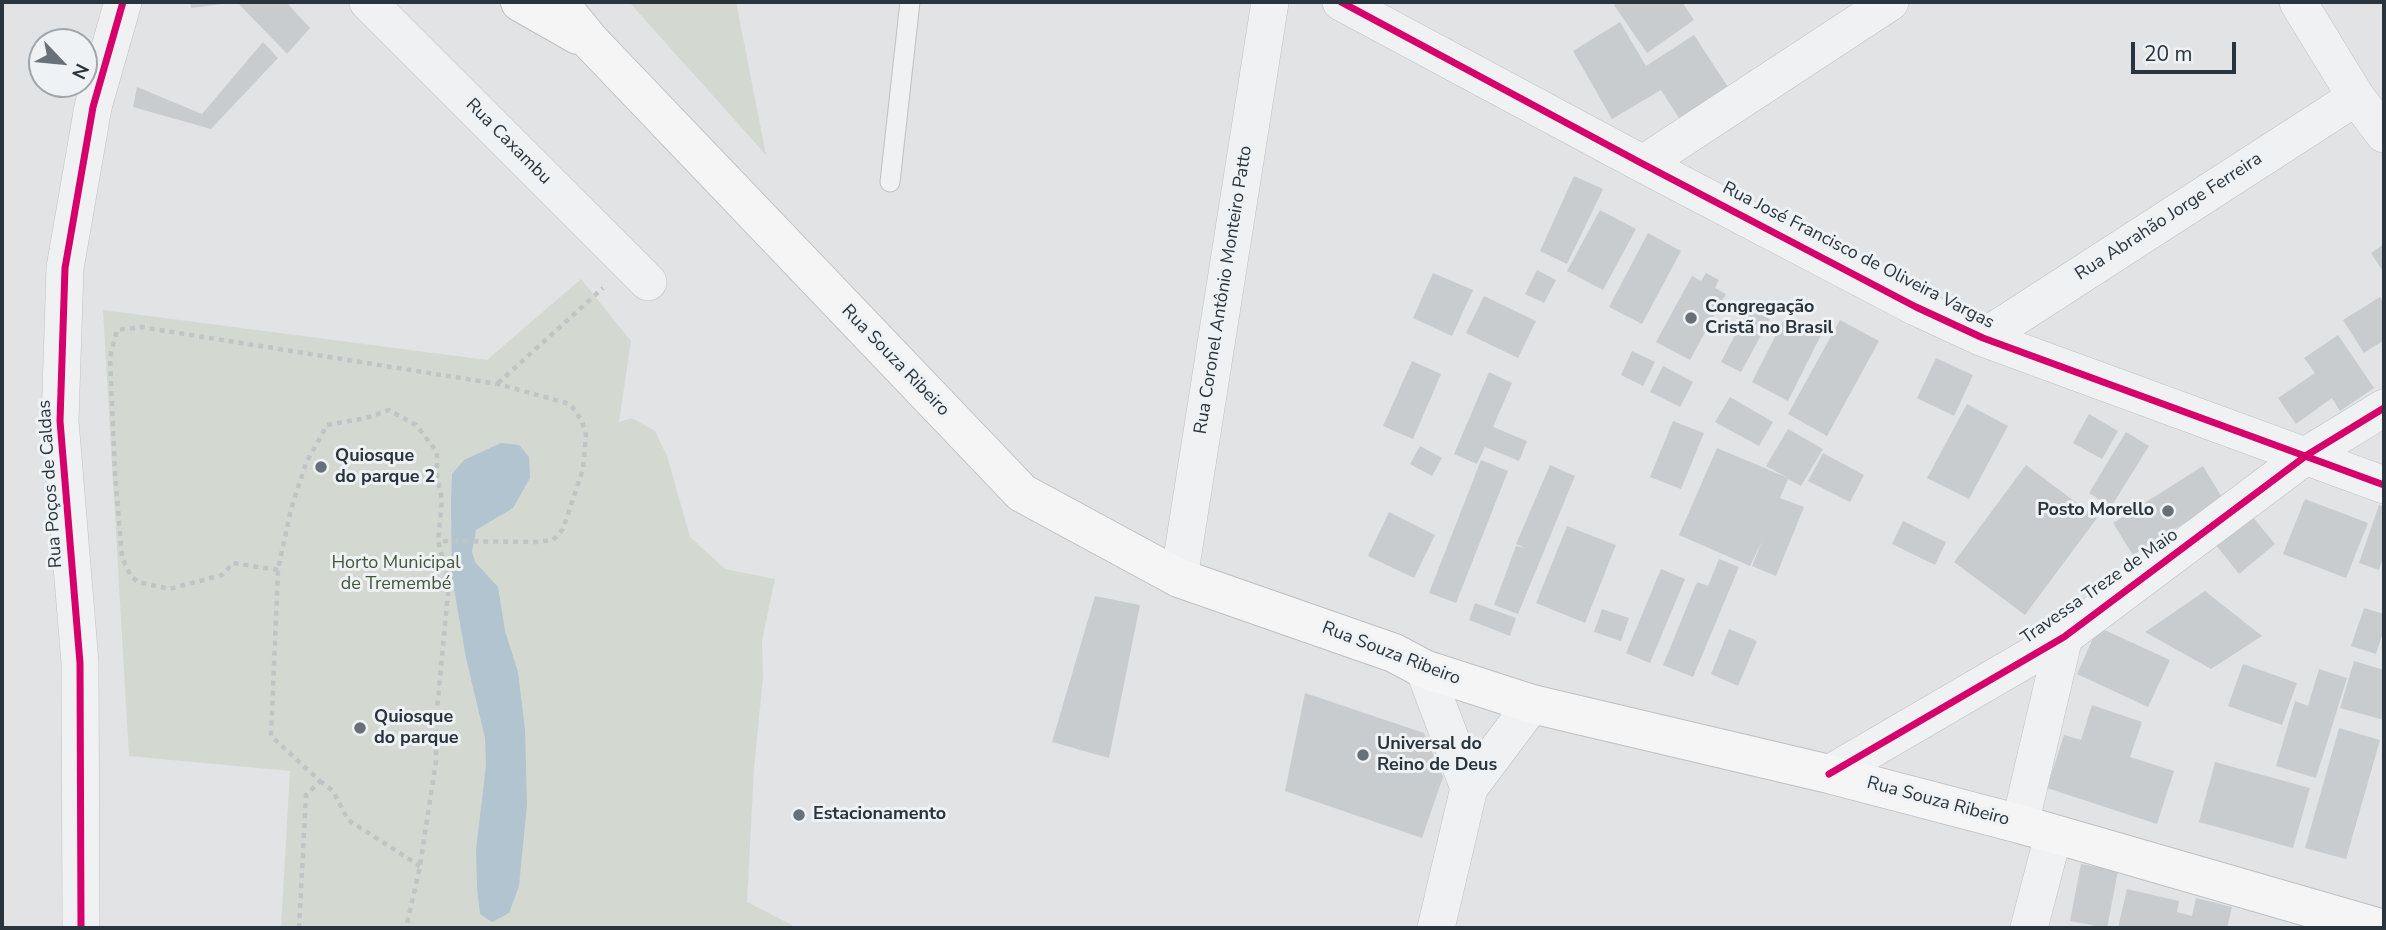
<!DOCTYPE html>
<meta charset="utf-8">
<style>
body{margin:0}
#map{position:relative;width:2386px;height:930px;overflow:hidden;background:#e1e3e5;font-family:"Nunito Sans",sans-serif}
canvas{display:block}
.frame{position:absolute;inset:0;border:4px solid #29343d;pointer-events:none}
.north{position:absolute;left:28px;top:28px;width:70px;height:70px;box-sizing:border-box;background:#eef2f5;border:2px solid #9fa6ab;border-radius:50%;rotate:116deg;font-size:19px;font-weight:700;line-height:28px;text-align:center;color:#29343d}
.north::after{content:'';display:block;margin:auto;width:24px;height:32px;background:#697178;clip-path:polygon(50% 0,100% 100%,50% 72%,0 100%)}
.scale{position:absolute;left:2131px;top:42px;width:105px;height:32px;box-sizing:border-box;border:4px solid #29343d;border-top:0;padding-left:9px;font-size:21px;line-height:24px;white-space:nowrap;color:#29343d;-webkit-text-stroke:5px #eef2f5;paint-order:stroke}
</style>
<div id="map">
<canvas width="2386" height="930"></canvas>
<div class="frame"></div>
<div class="north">N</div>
<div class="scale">20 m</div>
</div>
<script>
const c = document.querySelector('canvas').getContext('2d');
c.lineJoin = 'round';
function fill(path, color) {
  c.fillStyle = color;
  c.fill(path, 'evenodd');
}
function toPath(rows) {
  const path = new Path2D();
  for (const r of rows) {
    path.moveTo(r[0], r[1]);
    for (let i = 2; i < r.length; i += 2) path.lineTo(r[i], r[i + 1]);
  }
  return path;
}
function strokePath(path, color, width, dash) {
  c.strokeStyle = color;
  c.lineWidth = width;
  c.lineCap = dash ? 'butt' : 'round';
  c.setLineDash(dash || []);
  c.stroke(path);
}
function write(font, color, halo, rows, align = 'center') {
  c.font = font + ' "Nunito Sans",sans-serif';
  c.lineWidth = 6;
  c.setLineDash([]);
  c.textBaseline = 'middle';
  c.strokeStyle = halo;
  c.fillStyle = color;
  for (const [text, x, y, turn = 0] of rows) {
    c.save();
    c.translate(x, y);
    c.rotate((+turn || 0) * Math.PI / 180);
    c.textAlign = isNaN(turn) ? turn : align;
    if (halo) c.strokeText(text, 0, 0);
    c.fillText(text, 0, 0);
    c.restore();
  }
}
fill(toPath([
 [629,2,736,2,766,155],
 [581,279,631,341,619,422,632,418,655,431,667,456,690,537,725,569,775,579,762,640,763,677,754,769,747,902,792,925,791,928,281,928,290,771,129,756,103,310,487,360]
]), '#d3d9d1');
fill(toPath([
 [501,443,519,445,529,457,530,478,513,508,476,530,472,552,475,562,498,587,505,631,518,672,525,730,527,804,519,886,509,913,492,922,480,914,477,888,476,850,486,765,485,738,466,658,452,577,451,502,452,474,464,460]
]), '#b1c4cf');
fill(toPath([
 [190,2,230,2,230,3,191,8],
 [237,2,286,2,310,28,287,54],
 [1619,2,1682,2,1694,20,1647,53,1614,5],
 [1620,22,1646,66,1694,35,1728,87,1679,118,1661,90,1612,119,1573,51],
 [263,42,278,58,211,129,133,107,137,87,202,114],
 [1574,176,1603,189,1567,264,1540,251],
 [1600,210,1636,229,1603,290,1567,271],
 [1648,233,1681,251,1642,324,1609,307],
 [2384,244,2384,273,2371,253],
 [1537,270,1556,280,1544,303,1525,294],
 [1433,273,1473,290,1452,336,1413,318],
 [1706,273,1719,280,1715,288,1726,294,1690,360,1656,342,1692,276,1701,281],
 [1484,296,1536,321,1518,358,1466,333],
 [2380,297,2384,304,2384,340,2364,353,2343,320],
 [1749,308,1770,319,1741,372,1721,362],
 [1785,317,1821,335,1788,401,1752,382],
 [1840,320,1879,341,1827,436,1788,414],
 [2338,335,2374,388,2340,411,2332,398,2296,424,2278,398,2315,373,2304,358],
 [1632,351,1655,362,1643,386,1621,375],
 [1936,358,1973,375,1954,416,1917,398],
 [1412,361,1441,374,1413,439,1383,426],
 [1663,366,1693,382,1680,407,1650,392],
 [1489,372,1512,383,1493,427,1527,441,1519,461,1485,447,1477,464,1454,454],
 [1730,397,1773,422,1759,446,1715,422],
 [1967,404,2008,426,1969,499,1927,478],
 [2089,414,2118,431,2102,459,2073,443],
 [1673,421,1704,433,1681,489,1650,477],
 [1788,429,1823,449,1801,486,1788,479,1780,498,1804,507,1776,576,1752,566,1762,541,1750,566,1679,535,1717,448,1788,478,1766,466],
 [2126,432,2149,446,2111,507,2089,493],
 [1420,446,1442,458,1432,476,1410,464],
 [1823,453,1864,475,1850,502,1808,481],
 [1481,460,1508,471,1456,603,1429,593],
 [1550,465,1575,476,1518,614,1494,605,1516,546,1525,548,1516,544],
 [2026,465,2097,518,2025,615,1954,562],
 [2203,466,2223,499,2133,555,2113,523],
 [2305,499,2368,523,2346,578,2283,554],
 [2379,505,2384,507,2384,554,2379,570,2359,563],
 [1389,512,1435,535,1414,578,1368,556],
 [2252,516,2275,544,2239,574,2216,545],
 [1903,521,1946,542,1935,565,1892,544],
 [1567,526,1616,545,1585,623,1536,603],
 [1719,559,1739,567,1693,677,1663,665,1697,582,1708,586],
 [1661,569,1685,579,1650,663,1626,653],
 [2205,591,2262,636,2211,669,2145,632],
 [1095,596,1140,605,1109,758,1052,742],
 [1475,603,1516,618,1510,636,1469,620],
 [2364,608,2384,614,2384,630,2376,654,2351,646],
 [1602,609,1629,618,1621,641,1594,632],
 [2098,627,2170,660,2148,707,2077,674],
 [1729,629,1757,641,1738,686,1711,674],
 [2354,661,2384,670,2384,720,2340,708],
 [2243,664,2297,683,2282,725,2228,706],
 [2319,669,2347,678,2316,778,2276,766,2295,701,2308,706],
 [1305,693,1424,733,1443,777,1422,838,1285,791],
 [2092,705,2142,722,2130,757,2174,771,2157,824,2047,788,2064,735,2081,740],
 [2339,728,2380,740,2346,859,2305,848],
 [2215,762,2310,788,2293,848,2199,822],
 [2081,864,2118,871,2107,928,2070,921],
 [2127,889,2179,901,2177,912,2192,916,2196,898,2232,907,2227,928,2118,928]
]), '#c9ccce');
const service = toPath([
 [890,182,910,2]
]);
const minor = toPath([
 [368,2,648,282],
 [1341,2,1643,164,1916,307,1983,338,2384,485],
 [2298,2,2356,97,2384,134],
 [1643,164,1890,2],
 [1983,338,2356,97],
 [1179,578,1270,2],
 [1424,669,1469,788],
 [1829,774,2064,637,2307,455,2384,408],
 [2020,824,2064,637],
 [81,928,80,663,60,421,65,268,93,107,123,2],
 [1436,928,1469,788,1532,704],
 [2029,928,2053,836]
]);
const primary = toPath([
 [520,2,578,35],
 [558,2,592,43,1022,493,1179,578,1394,653,1424,669,1532,704,1829,774,2020,824,2380,928]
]);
strokePath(service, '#bfc1c3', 21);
strokePath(minor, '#bfc1c3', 38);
strokePath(primary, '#bdc0c3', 40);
strokePath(toPath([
 [498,383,603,288],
 [278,570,233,563,222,575,169,589,138,582,130,575,122,557,115,474,110,358,117,330,141,327,498,384,570,404,582,421,586,435,583,469,563,529,553,540,537,542,438,541],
 [320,781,333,791,348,820,420,866],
 [299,928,306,795,320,781,271,736,278,570,291,509,306,463,327,425,366,418,389,410,416,425,437,452,437,475,442,500,438,541,449,582,436,720,436,761,420,866,406,928]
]), '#c1c4c6', 4.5, [5, 5]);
strokePath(service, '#f0f1f3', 19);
strokePath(minor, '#f0f1f3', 37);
strokePath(primary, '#f5f5f6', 38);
strokePath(toPath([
 [1341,2,1643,164,1916,307,1983,338,2384,485],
 [1829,774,2064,637,2307,455,2384,408],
 [81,928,80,663,60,421,65,268,93,107,123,2]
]), '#d6006c', 7);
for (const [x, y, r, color] of [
 [1691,318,7,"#697178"],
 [321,467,7,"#697178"],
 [2168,511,7,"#697178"],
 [360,728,7,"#697178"],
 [1363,755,7,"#697178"],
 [799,815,7,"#697178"]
]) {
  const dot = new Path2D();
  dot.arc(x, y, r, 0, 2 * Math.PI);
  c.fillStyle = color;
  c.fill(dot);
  strokePath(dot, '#eef2f5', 2.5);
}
write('18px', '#29343d', '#eef2f5', [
 ["Rua Caxambu",508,142,45],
 ["Rua Abrahão Jorge Ferreira",2169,217,-33],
 ["Rua José Francisco de Oliveira Vargas",1858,256,27],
 ["Rua Coronel Antônio Monteiro Patto",1224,290,-81],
 ["Rua Souza Ribeiro",895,361,46],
 ["Rua Poços de Caldas",51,484,-94],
 ["Travessa Treze de Maio",2100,587,-35],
 ["Rua Souza Ribeiro",1391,654,21],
 ["Rua Souza Ribeiro",1938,802,15]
]);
write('bold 18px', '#29343d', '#eef2f5', [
 ["Congregação",1705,308],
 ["Cristã no Brasil",1705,329],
 ["Quiosque",335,457],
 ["do parque 2",335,478],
 ["Posto Morello",2154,511,"right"],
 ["Quiosque",374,718],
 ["do parque",374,739],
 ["Universal do",1377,745],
 ["Reino de Deus",1377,766],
 ["Estacionamento",813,815]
], 'left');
write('18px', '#435838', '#eef2f5', [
 ["Horto Municipal",396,564],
 ["de Tremembé",396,585]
]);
</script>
